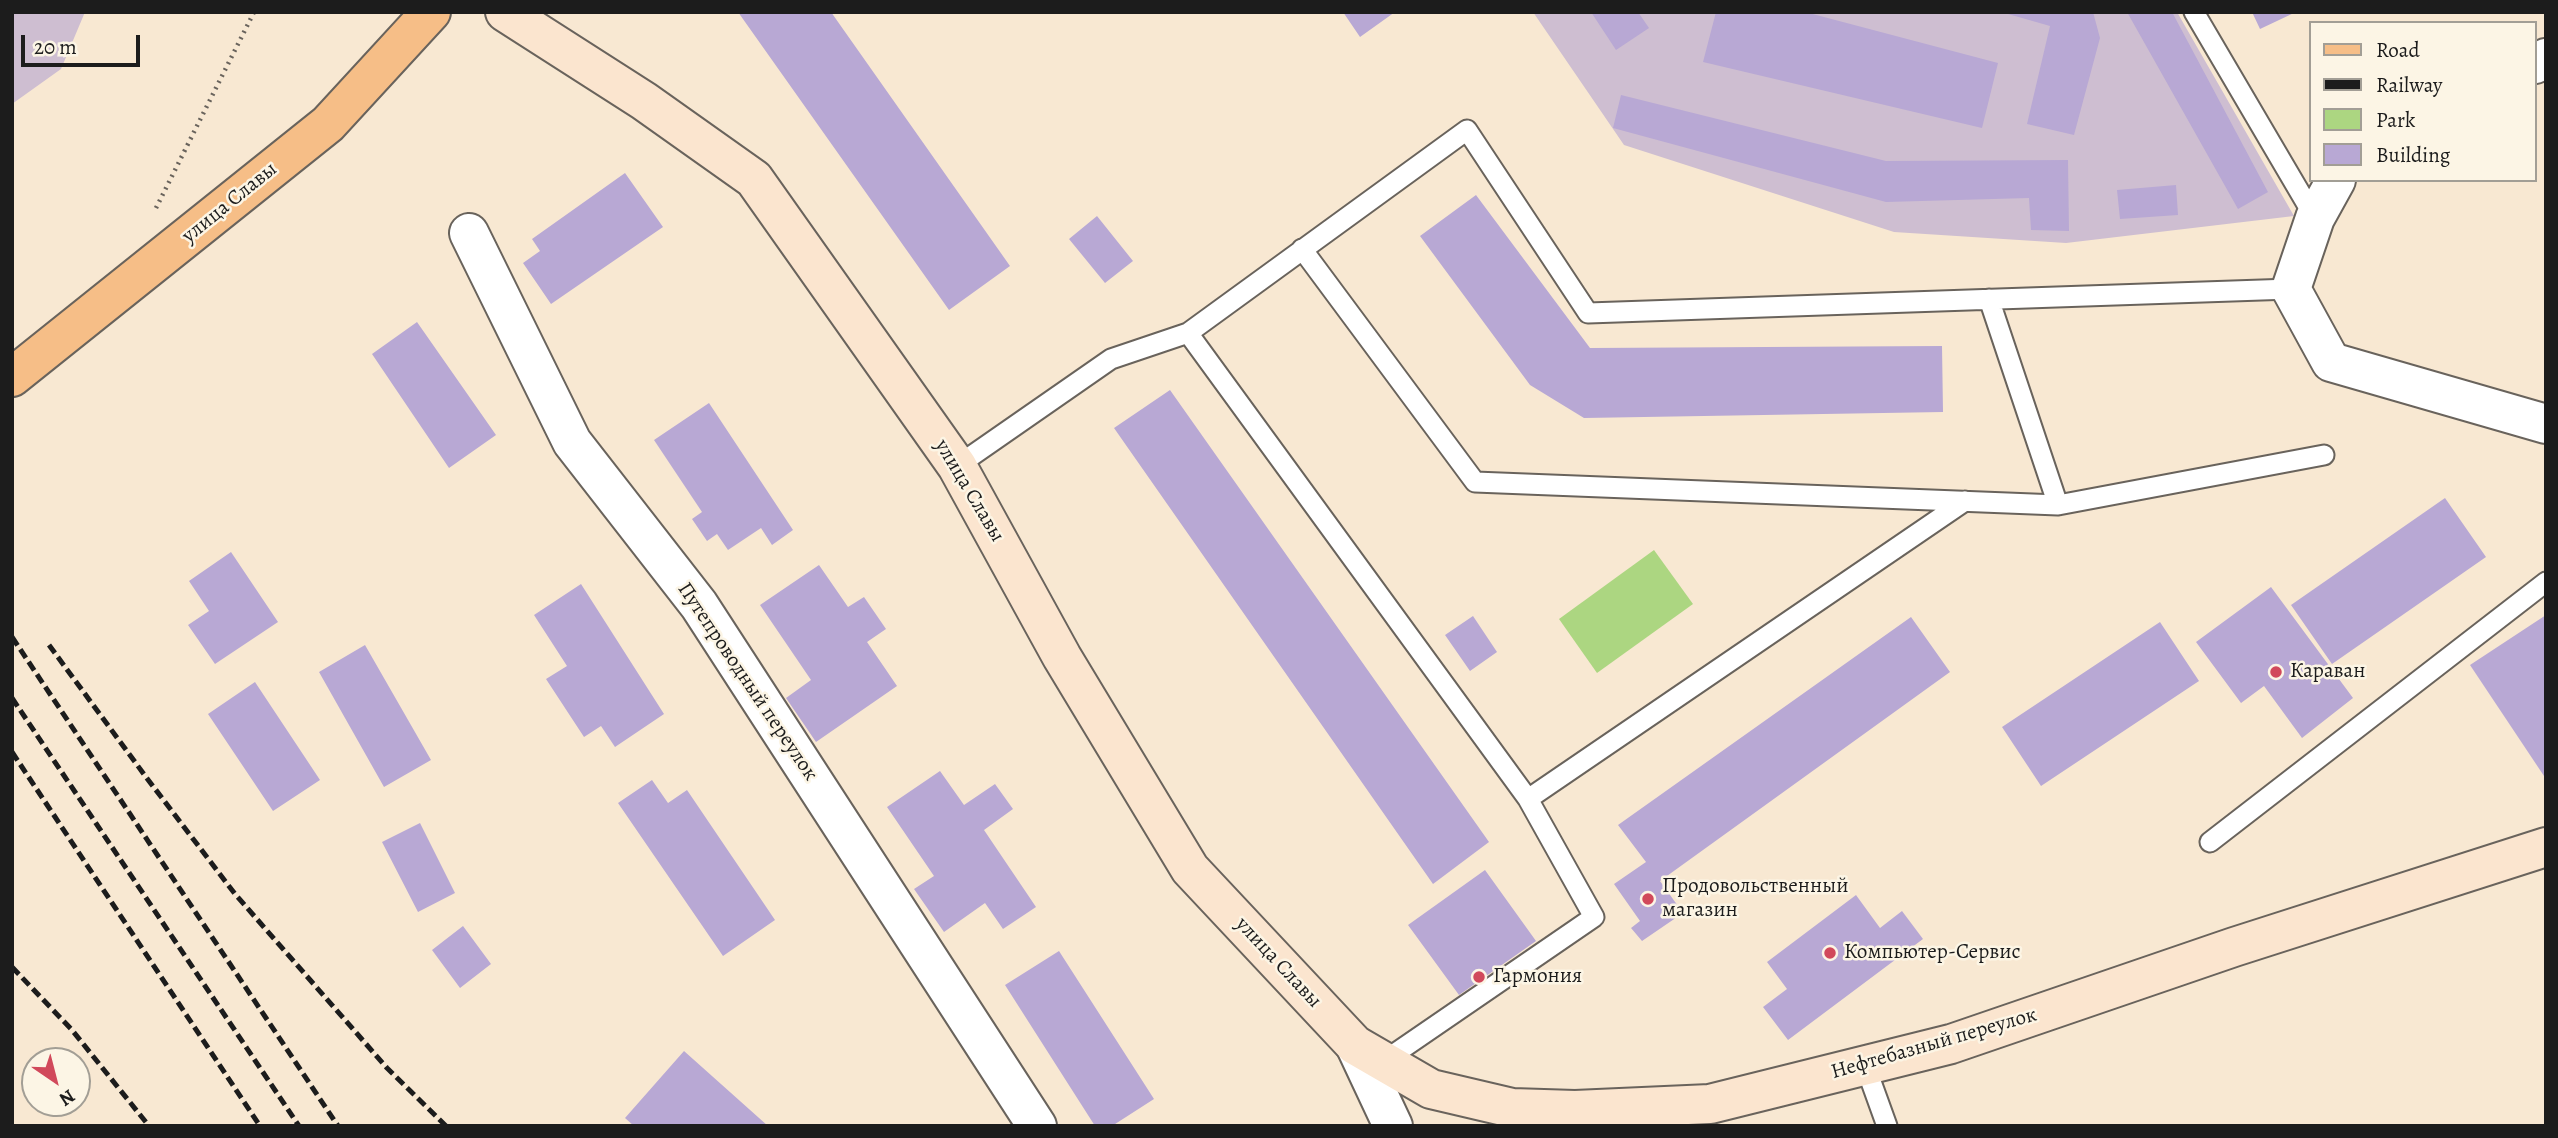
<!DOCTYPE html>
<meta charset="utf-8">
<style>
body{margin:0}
#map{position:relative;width:2558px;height:1138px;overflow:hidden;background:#f8e8d2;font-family:Alegreya,serif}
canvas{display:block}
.frame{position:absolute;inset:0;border:14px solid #1c1c1c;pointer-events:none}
.legend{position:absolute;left:2309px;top:21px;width:228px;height:161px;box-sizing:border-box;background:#fcf5e5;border:2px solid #a29e95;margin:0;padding:9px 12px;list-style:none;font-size:21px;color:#1c1c1c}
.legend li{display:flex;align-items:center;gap:14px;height:35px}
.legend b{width:35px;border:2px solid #a29e95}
.north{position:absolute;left:21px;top:1047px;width:70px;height:70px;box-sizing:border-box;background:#fcf5e5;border:2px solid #a29e95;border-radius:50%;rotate:145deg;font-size:19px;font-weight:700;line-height:28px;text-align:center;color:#1c1c1c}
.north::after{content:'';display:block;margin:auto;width:24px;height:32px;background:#d1495b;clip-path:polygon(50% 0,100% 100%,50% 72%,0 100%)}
.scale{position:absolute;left:21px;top:35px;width:119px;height:32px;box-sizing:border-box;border:4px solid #1c1c1c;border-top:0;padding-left:9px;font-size:21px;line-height:24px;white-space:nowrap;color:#1c1c1c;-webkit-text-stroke:5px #fcf5e5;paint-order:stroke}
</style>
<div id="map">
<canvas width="2558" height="1138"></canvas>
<div class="frame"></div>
<ul class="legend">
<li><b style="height:9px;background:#f6be87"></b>Road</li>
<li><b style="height:9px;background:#1c1c1c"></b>Railway</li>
<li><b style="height:19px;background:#acd681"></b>Park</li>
<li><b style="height:19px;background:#b8a8d4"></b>Building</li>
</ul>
<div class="north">N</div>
<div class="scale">20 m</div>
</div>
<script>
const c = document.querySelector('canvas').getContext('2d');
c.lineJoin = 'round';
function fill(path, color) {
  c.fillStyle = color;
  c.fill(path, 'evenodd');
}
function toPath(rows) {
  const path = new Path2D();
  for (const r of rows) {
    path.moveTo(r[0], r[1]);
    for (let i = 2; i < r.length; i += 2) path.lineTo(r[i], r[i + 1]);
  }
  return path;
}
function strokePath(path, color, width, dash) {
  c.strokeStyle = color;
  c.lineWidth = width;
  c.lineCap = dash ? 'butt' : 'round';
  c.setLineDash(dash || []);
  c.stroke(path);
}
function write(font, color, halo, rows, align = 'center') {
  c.font = font + ' Alegreya,serif';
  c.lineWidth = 5;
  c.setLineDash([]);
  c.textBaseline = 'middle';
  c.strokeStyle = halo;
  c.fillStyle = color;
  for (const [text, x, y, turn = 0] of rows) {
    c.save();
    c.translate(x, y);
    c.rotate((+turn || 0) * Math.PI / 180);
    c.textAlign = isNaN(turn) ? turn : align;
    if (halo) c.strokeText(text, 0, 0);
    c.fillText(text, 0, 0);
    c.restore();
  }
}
fill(toPath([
 [12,12,85,12,61,69,12,104],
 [1533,12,2177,12,2294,216,2066,243,1894,232,1624,145]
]), '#cebed1');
fill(toPath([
 [1654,550,1693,604,1597,673,1559,619]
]), '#acd681');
fill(toPath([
 [738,12,831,12,1010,266,949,310],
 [1343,12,1395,12,1360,37],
 [1591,12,1638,12,1649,28,1616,50],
 [1716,12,1805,12,1998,63,1982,128,1703,62],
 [2001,12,2093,12,2100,38,2074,135,2027,124,2050,26],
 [2127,12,2172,12,2268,192,2238,209],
 [2252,12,2296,12,2260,29],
 [1621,95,1886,161,2068,160,2069,231,2031,230,2029,198,1886,202,1613,128],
 [625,173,663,227,551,304,523,263,540,251,532,239],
 [2176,185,2178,215,2120,219,2117,190],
 [1476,195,1590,348,1942,346,1943,412,1584,418,1530,385,1420,236],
 [1097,216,1133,261,1105,283,1069,239],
 [417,322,496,435,449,468,372,354],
 [1170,390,1489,842,1433,884,1114,428],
 [709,403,793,530,772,545,761,528,728,550,717,534,707,541,692,519,702,512,654,440],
 [2445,498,2486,557,2332,664,2291,605],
 [231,552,278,622,215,664,188,625,209,611,189,581],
 [819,565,848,607,864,597,886,629,867,642,897,686,816,742,786,698,811,680,760,605],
 [581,584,664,714,615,747,601,726,584,737,546,679,567,666,534,615],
 [2271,587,2353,698,2302,738,2264,686,2241,703,2196,642],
 [2546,615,2546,779,2470,665],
 [1473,616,1497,652,1470,671,1445,635],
 [1911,617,1950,672,1660,881,1683,913,1642,941,1631,928,1640,921,1614,884,1646,862,1618,825],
 [2160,622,2199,681,2041,786,2002,727],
 [365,645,431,760,384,787,319,672],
 [255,682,320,780,273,811,208,714],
 [940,771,964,805,995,784,1013,809,984,830,1036,907,1003,929,985,903,944,932,914,889,934,876,887,807],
 [652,780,668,803,687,790,775,920,723,956,618,803],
 [420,823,455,893,418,912,382,842],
 [1485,870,1536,941,1459,995,1408,925],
 [1856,895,1880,928,1902,911,1923,939,1788,1040,1763,1007,1787,989,1767,962],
 [463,926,491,964,460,988,432,950],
 [1059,951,1154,1099,1112,1126,1095,1126,1005,985],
 [684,1051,768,1126,634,1126,625,1118]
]), '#b8a8d4');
const lane = toPath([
 [2194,12,2315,218],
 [1302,249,1475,482,2058,505,1989,299],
 [1188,333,1528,799],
 [957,466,1111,359,1188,333,1467,130,1588,313,2291,289],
 [2058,505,2324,455],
 [2210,842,2546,582],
 [1384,1061,1594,917,1528,799,1965,501],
 [1865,1065,1887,1126]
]);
const street = toPath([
 [2535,64,2546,58],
 [2336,180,2315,218,2291,289,2331,362,2546,424],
 [469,233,572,442,699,605,1037,1126],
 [1355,1045,1393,1126]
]);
const secondary = toPath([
 [505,12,644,101,754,179,957,466,1062,657,1190,869,1355,1045,1431,1089,1512,1108,1575,1110,1710,1104,1951,1044,2234,947,2546,847]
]);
const primary = toPath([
 [12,377,328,124,431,12]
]);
strokePath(lane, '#69635c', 23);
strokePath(street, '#69635c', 42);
strokePath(secondary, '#69635c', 42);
strokePath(primary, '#69635c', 42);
strokePath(toPath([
 [156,208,254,12]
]), '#69635c', 4.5, [2, 5]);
strokePath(lane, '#fff', 19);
strokePath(street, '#fff', 38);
strokePath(secondary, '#fbe5cf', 38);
strokePath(primary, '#f6be87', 38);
strokePath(toPath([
 [12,637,338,1126],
 [49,645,146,777,235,894,387,1068,446,1126],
 [12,698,299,1126],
 [12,752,260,1126],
 [12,967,72,1030,149,1126]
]), '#1c1c1c', 5, [10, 5]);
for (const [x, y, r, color] of [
 [2276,672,7,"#d1495b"],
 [1648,899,7,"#d1495b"],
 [1830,953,7,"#d1495b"],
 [1479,977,7,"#d1495b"]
]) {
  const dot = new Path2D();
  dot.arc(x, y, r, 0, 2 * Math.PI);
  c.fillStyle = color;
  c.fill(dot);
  strokePath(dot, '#fcf5e5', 2.5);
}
write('21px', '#1c1c1c', '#fcf5e5', [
 ["улица Славы",230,203,-39],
 ["улица Славы",969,491,59],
 ["Путепроводный переулок",747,682,56],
 ["улица Славы",1278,963,47],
 ["Нефтебазный переулок",1934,1044,-16]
]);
write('21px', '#1c1c1c', '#fcf5e5', [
 ["Караван",2290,672],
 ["Продовольственный",1662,887],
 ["магазин",1662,911],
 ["Компьютер-Сервис",1844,953],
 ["Гармония",1493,977]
], 'left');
</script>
